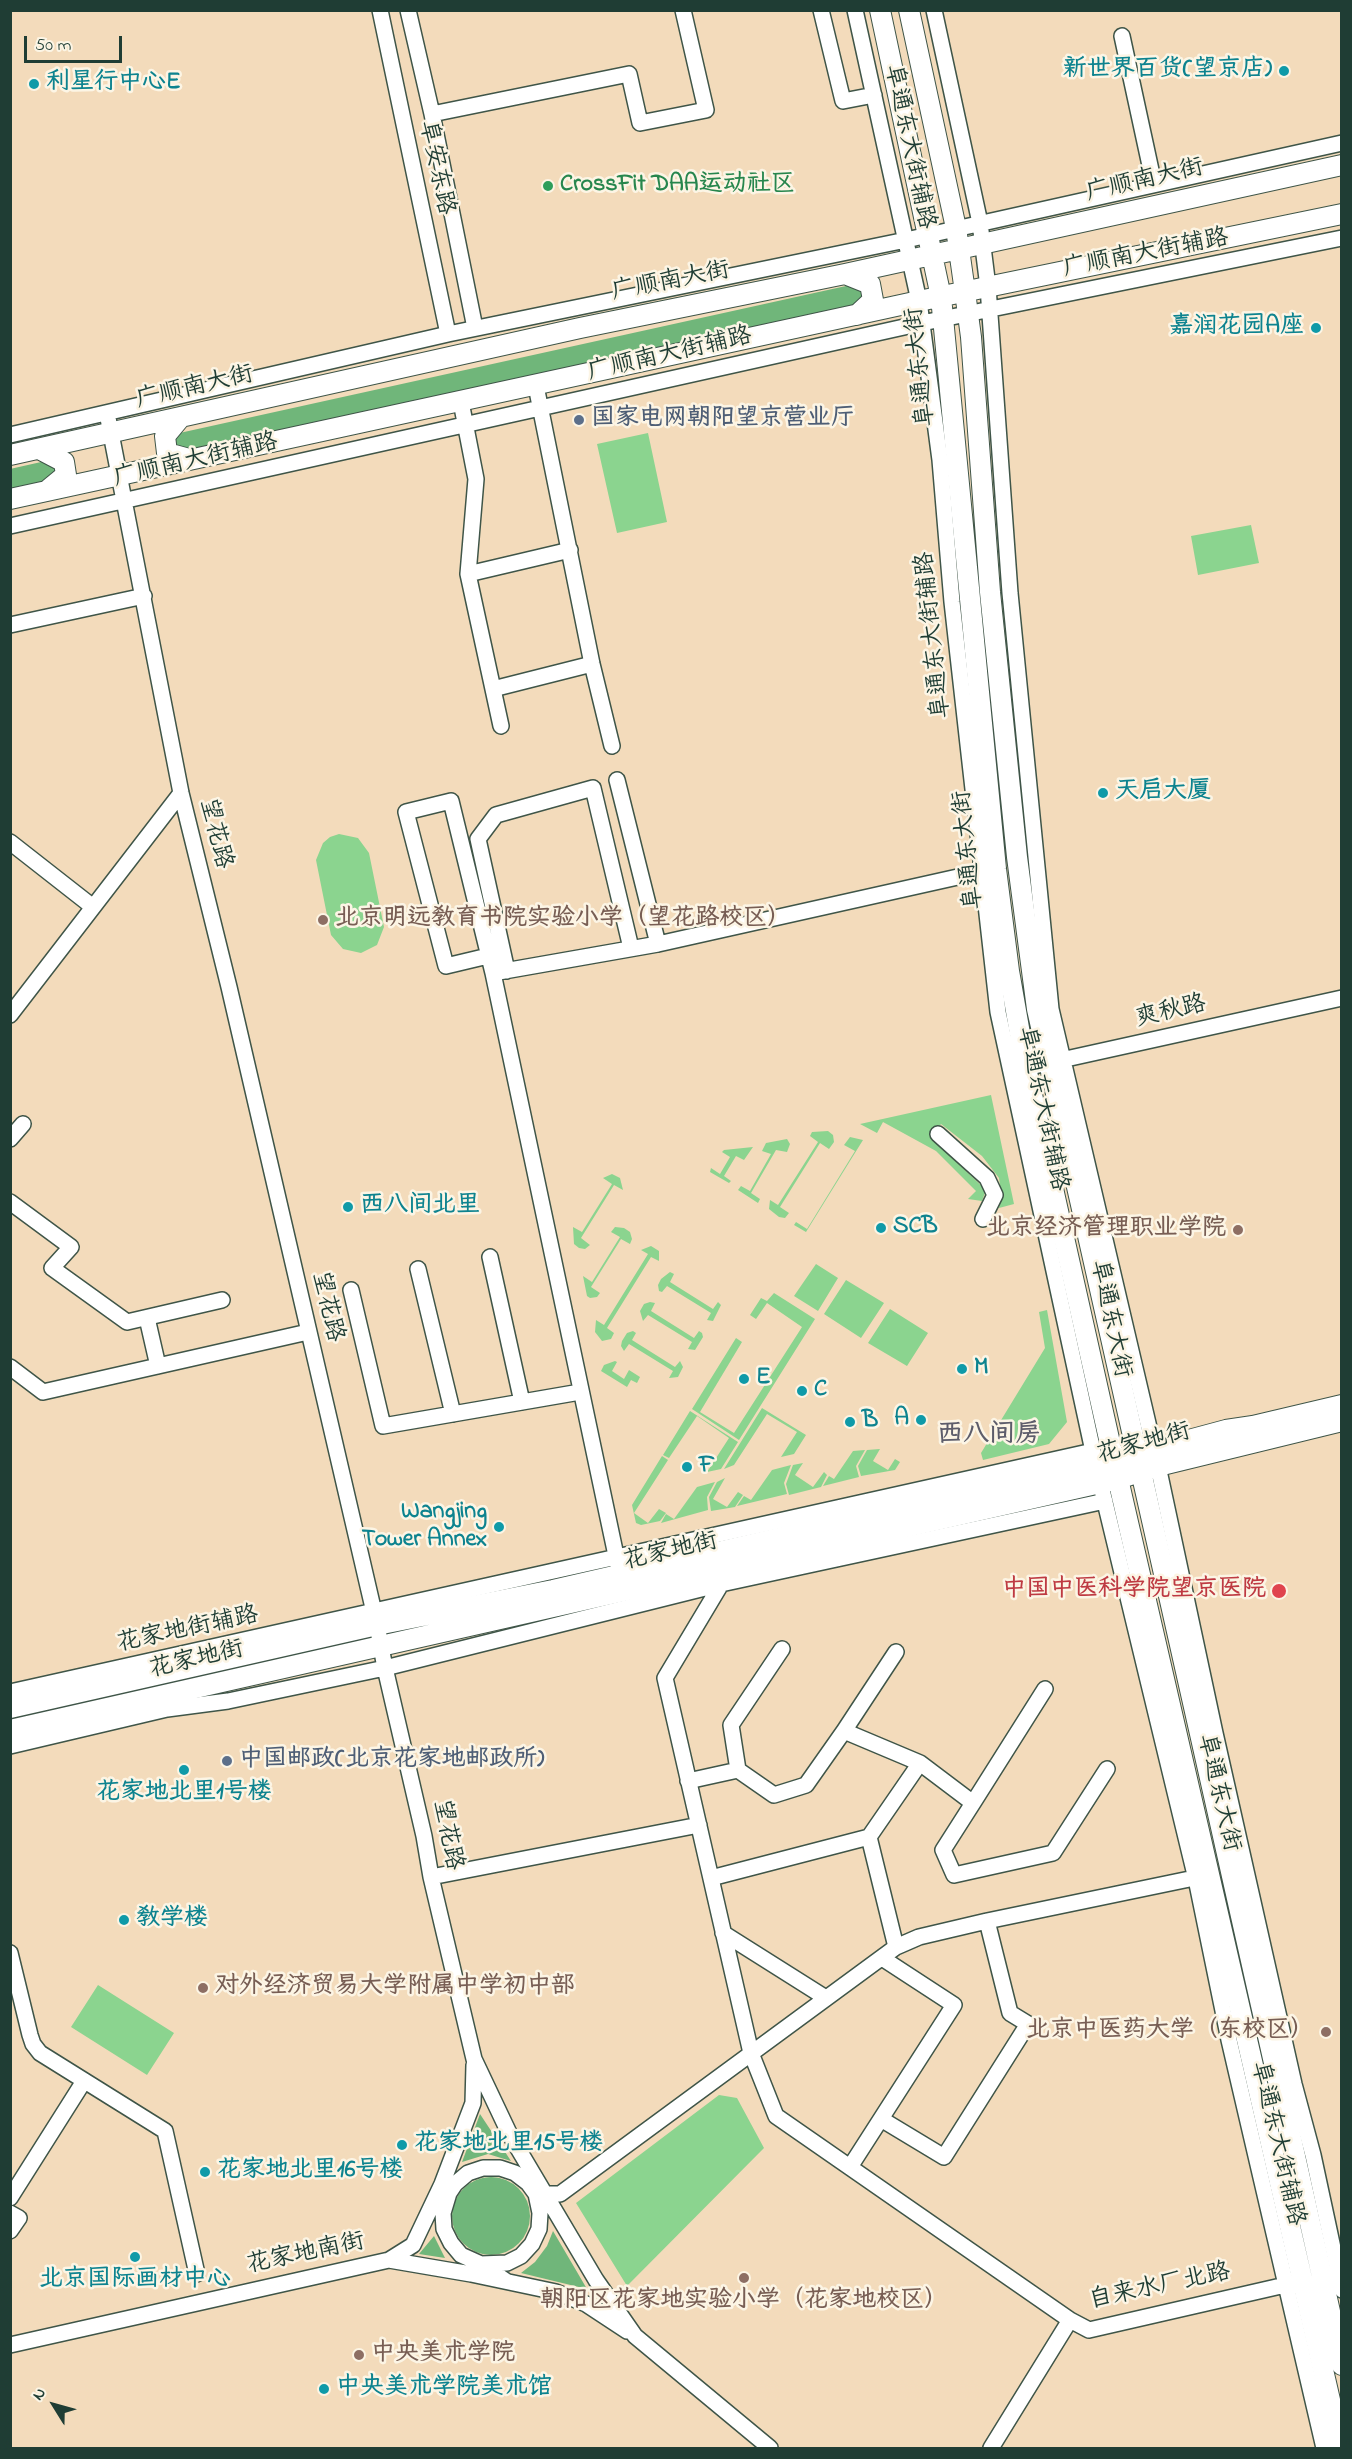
<!DOCTYPE html>
<meta charset="utf-8">
<style>
body{margin:0}
#map{position:relative;width:1352px;height:2459px;overflow:hidden;background:#f3dbbb;font-family:"Indie Flower",sans-serif}
canvas{display:block}
.frame{position:absolute;inset:0;border:12px solid #1f3d34;pointer-events:none}
.north{position:absolute;left:24px;top:2375px;width:60px;height:60px;-webkit-text-stroke:4px #fcf5e5;paint-order:stroke;rotate:307deg;font-size:16px;font-weight:700;line-height:24px;text-align:center;color:#1f3d34}
.north::after{content:'';display:block;margin:auto;width:21px;height:27px;background:#1f3d34;clip-path:polygon(50% 0,100% 100%,50% 72%,0 100%)}
.scale{position:absolute;left:24px;top:36px;width:98px;height:27px;box-sizing:border-box;border:3px solid #1f3d34;border-top:0;padding-left:8px;font-size:18px;line-height:21px;white-space:nowrap;color:#1f3d34;-webkit-text-stroke:4px #fcf5e5;paint-order:stroke}
</style>
<div id="map">
<canvas width="1352" height="2459"></canvas>
<div class="frame"></div>
<div class="north">N</div>
<div class="scale">50 m</div>
</div>
<script>
const c = document.querySelector('canvas').getContext('2d');
c.lineJoin = 'round';
function fill(path, color) {
  c.fillStyle = color;
  c.fill(path, 'evenodd');
}
function toPath(rows) {
  const path = new Path2D();
  for (const r of rows) {
    if (r.length === 3) {
      path.moveTo(r[0] + r[2], r[1]);
      path.arc(r[0], r[1], r[2], 0, 2 * Math.PI);
      continue;
    }
    path.moveTo(r[0], r[1]);
    for (let i = 2; i < r.length; i += 2) path.lineTo(r[i], r[i + 1]);
  }
  return path;
}
function strokePath(path, color, width, dash) {
  c.strokeStyle = color;
  c.lineWidth = width;
  c.lineCap = dash ? 'butt' : 'round';
  c.setLineDash(dash || []);
  c.stroke(path);
}
function write(font, color, halo, rows, align = 'center') {
  c.font = font + ' "Indie Flower","LXGW WenKai TC",sans-serif';
  c.lineWidth = 5;
  c.setLineDash([]);
  c.textBaseline = 'middle';
  c.strokeStyle = halo;
  c.fillStyle = color;
  for (const [text, x, y, turn = 0] of rows) {
    c.save();
    c.translate(x, y);
    c.rotate((+turn || 0) * Math.PI / 180);
    c.textAlign = isNaN(turn) ? turn : align;
    if (halo) c.strokeText(text, 0, 0);
    c.fillText(text, 0, 0);
    c.restore();
  }
}
fill(toPath([
 [648,433,667,522,617,533,597,444],
 [1251,525,1259,563,1198,575,1191,536],
 [339,834,358,838,369,853,384,927,377,945,361,953,343,949,331,935,316,860,323,843,330,837],
 [991,1095,1014,1204,999,1208,1001,1193,999,1178,982,1156,941,1124,931,1138,986,1190,982,1201,968,1199,976,1191,936,1151,883,1122,877,1133,860,1124],
 [828,1131,833,1135,834,1142,829,1149,820,1143,780,1207,789,1213,785,1218,779,1217,769,1209,770,1200,778,1205,818,1142,810,1136,812,1132],
 [850,1137,863,1140,806,1232,794,1225,796,1222,807,1229,855,1151,844,1145],
 [787,1139,790,1144,787,1152,776,1150,751,1193,760,1199,758,1203,738,1190,741,1186,750,1191,771,1154,762,1151,766,1143],
 [753,1147,744,1160,736,1156,724,1176,731,1181,729,1183,710,1172,711,1168,720,1174,730,1157,722,1152,724,1150],
 [612,1174,620,1178,623,1190,614,1185,581,1238,590,1245,585,1249,579,1248,574,1244,573,1227,582,1232,612,1184,603,1178],
 [615,1227,624,1228,630,1232,632,1239,630,1244,621,1239,591,1287,600,1293,597,1297,590,1298,587,1296,583,1276,592,1282,620,1237,611,1232],
 [651,1246,659,1251,659,1261,651,1257,607,1328,614,1333,611,1339,602,1341,595,1332,596,1320,604,1325,648,1254,641,1250],
 [816,1264,838,1278,818,1311,794,1296],
 [670,1272,674,1274,670,1282,713,1309,718,1302,721,1305,713,1321,707,1320,711,1313,667,1286,662,1292,659,1291,658,1285,661,1279],
 [846,1280,884,1303,861,1338,824,1314],
 [774,1293,815,1319,739,1440,692,1409,736,1338,742,1342,700,1412,734,1433,802,1327,767,1303,756,1319,750,1315,761,1298,767,1301],
 [650,1302,655,1303,651,1311,694,1338,699,1331,702,1333,703,1337,695,1350,688,1349,692,1342,648,1315,643,1321,640,1311,644,1304],
 [890,1309,928,1333,907,1366,868,1343],
 [1047,1310,1067,1422,1049,1444,983,1460,981,1453,1045,1348,1039,1312],
 [633,1331,636,1333,632,1340,675,1367,680,1361,683,1367,678,1377,669,1378,673,1371,629,1344,624,1351,621,1346,622,1341,627,1333],
 [615,1361,617,1362,612,1371,624,1379,629,1370,640,1377,637,1383,631,1380,627,1387,601,1371,604,1365],
 [762,1408,806,1435,794,1454,781,1457,797,1432,767,1414,734,1465,724,1469],
 [690,1411,738,1442,721,1469,707,1472,729,1438,697,1416,669,1458,663,1455],
 [880,1449,873,1461,888,1470,895,1459,900,1462,895,1470,861,1476,858,1466,867,1450],
 [865,1450,856,1466,859,1477,823,1486,829,1476,834,1479,853,1451],
 [662,1456,668,1460,634,1513,648,1523,659,1509,666,1513,660,1521,641,1525,636,1523,632,1505],
 [803,1463,795,1475,813,1487,824,1472,827,1475,821,1487,789,1495,786,1484,793,1465],
 [791,1465,784,1483,787,1494,737,1506,744,1496,751,1500,772,1470],
 [725,1478,713,1499,727,1507,738,1492,743,1495,735,1507,711,1511,709,1497,717,1482],
 [715,1482,707,1497,708,1510,661,1523,666,1514,674,1519,697,1487],
 [98,1985,174,2033,147,2075,71,2027],
 [719,2095,737,2098,764,2148,627,2286,576,2203]
]), '#8bd48f');
fill(toPath([
 [855,284,864,289,862,303,180,452,174,448,175,434],
 [50,460,59,465,55,480,11,490,10,469],
 [480,2114,511,2161,488,2154,462,2162],
 [491,2216,39],
 [553,2231,587,2289,521,2273,535,2262,547,2246],
 [434,2236,445,2258,419,2254]
]), '#70b67a');
const minor = toPath([
 [380,10,448,334],
 [408,10,432,114,475,328],
 [821,10,843,101,874,95],
 [855,10,919,301,940,460,952,602,998,1012,1096,1465,1196,1879,1229,2040,1324,2448],
 [934,10,980,223,988,287,1010,593,1051,1009,1158,1466,1215,1733,1294,2084,1313,2155,1342,2290],
 [1122,36,1154,184],
 [432,114,629,74,640,123,706,110,683,10],
 [536,386,592,664,612,746],
 [461,402,476,479,468,574,501,726],
 [107,413,181,793,229,987,377,1625,385,1668,424,1836,431,1877,474,2059,510,2135,596,2280,635,2336,770,2448],
 [10,435,448,334,906,240,1342,143],
 [10,526,922,323,1342,238],
 [468,574,570,550],
 [10,625,144,596],
 [493,689,592,664],
 [617,780,658,944],
 [10,842,93,907],
 [488,956,446,966,406,812,451,801,493,973,618,1565],
 [507,971,478,839,496,815,593,788,631,948],
 [493,973,658,944,989,870],
 [10,1015,181,793],
 [1016,1070,1342,998],
 [938,1134,987,1178,995,1195,983,1219],
 [10,1139,23,1124],
 [10,1202,71,1247,52,1268,127,1322,222,1300],
 [490,1257,522,1402],
 [418,1269,453,1414],
 [351,1290,383,1426,580,1392],
 [147,1318,158,1366],
 [10,1367,43,1392,308,1332],
 [723,1581,665,1678,751,2053,776,2116,1070,2320],
 [10,1692,1093,1451],
 [844,1731,896,1652],
 [10,1746,167,1709,228,1701,385,1668,721,1584,1105,1501],
 [738,1770,731,1725,782,1649],
 [688,1781,738,1770,774,1795,806,1785,844,1731,920,1763,973,1803,1045,1689],
 [973,1803,943,1850,954,1875,1053,1853,1107,1769],
 [869,1837,896,1947],
 [431,1877,699,1825],
 [711,1878,869,1837,920,1763],
 [723,1933,826,1998],
 [10,1953,30,2035,33,2044,40,2053,165,2131,197,2274],
 [881,2119,944,2157,1028,2024,1010,2013,987,1921],
 [850,2167,954,2005,882,1958],
 [540,2194,560,2194,896,1947,919,1937,987,1921,1204,1876],
 [10,2198,84,2081],
 [10,2213,19,2218,10,2231],
 [389,2260,471,2274,556,2292,586,2304,627,2331],
 [481,2264,507,2263,521,2256,532,2244,539,2229,540,2213,536,2194,528,2183,515,2173,500,2168,483,2168,468,2173,455,2184,449,2193,443,2213,444,2229,451,2243,461,2255,481,2264,506,2281],
 [10,2345,389,2260,413,2245,442,2184,473,2103,474,2065],
 [991,2448,1070,2320,1089,2330,1294,2283]
]);
const major = toPath([
 [880,10,941,297,996,869,1009,971,1026,1068,1118,1479,1341,2448],
 [909,10,956,228,965,292,971,337,990,592,1017,857,1037,1009,1342,2365],
 [845,274,870,284,873,300,857,315],
 [180,418,165,436,167,453,189,459],
 [39,449,64,462,66,475,49,489],
 [10,455,580,328,845,274,1342,165],
 [10,499,919,301,1342,214],
 [10,1708,377,1625,553,1590,1096,1465,1226,1430,1253,1426,1342,1405],
 [10,1730,1118,1479,1158,1466,1342,1421]
]);
strokePath(minor, '#3f5548', 18);
strokePath(major, '#3f5548', 22);
strokePath(minor, '#fff', 15);
strokePath(major, '#fff', 20);
for (const [x, y, r, color] of [
 [1284,71,6,"#0f9aa8"],
 [34,84,6,"#0f9aa8"],
 [548,186,6,"#2e9e5b"],
 [1316,328,6,"#0f9aa8"],
 [579,420,6,"#5c6f8a"],
 [1103,793,6,"#0f9aa8"],
 [323,920,6,"#8d6e63"],
 [348,1207,6,"#0f9aa8"],
 [881,1228,6,"#0f9aa8"],
 [1238,1230,6,"#8d6e63"],
 [962,1369,6,"#0f9aa8"],
 [744,1379,6,"#0f9aa8"],
 [802,1391,6,"#0f9aa8"],
 [921,1420,6,"#0f9aa8"],
 [850,1422,6,"#0f9aa8"],
 [687,1467,6,"#0f9aa8"],
 [499,1527,6,"#0f9aa8"],
 [1279,1591,8,"#e0444e"],
 [227,1761,6,"#5c6f8a"],
 [184,1770,6,"#0f9aa8"],
 [124,1920,6,"#0f9aa8"],
 [203,1988,6,"#8d6e63"],
 [1326,2032,6,"#8d6e63"],
 [402,2145,6,"#0f9aa8"],
 [205,2172,6,"#0f9aa8"],
 [135,2257,6,"#0f9aa8"],
 [744,2278,6,"#8d6e63"],
 [359,2355,6,"#8d6e63"],
 [324,2389,6,"#0f9aa8"]
]) {
  const dot = new Path2D();
  dot.arc(x, y, r, 0, 2 * Math.PI);
  c.fillStyle = color;
  c.fill(dot);
  strokePath(dot, '#fcf5e5', 2);
}
write('bold 24px', '#0d838f', '#fcf5e5', [
 ["新世界百货(望京店)",1272,71,"right"],
 ["利星行中心E",46,84],
 ["嘉润花园A座",1304,328,"right"],
 ["天启大厦",1115,793],
 ["西八间北里",360,1207],
 ["SCB",893,1228],
 ["M",974,1369],
 ["E",756,1379],
 ["C",814,1391],
 ["A",909,1420,"right"],
 ["B",862,1422],
 ["F",699,1467],
 ["Wangjing",487,1513,"right"],
 ["Tower Annex",487,1541,"right"],
 ["花家地北里1号楼",184,1794,"center"],
 ["教学楼",136,1920],
 ["花家地北里15号楼",414,2145],
 ["花家地北里16号楼",217,2172],
 ["北京国际画材中心",135,2281,"center"],
 ["中央美术学院美术馆",336,2389]
], 'left');
write('24px', '#1f3d34', '#fcf5e5', [
 ["阜通东大街辅路",908,147,78],
 ["阜安东路",435,168,78],
 ["广顺南大街",1145,182,-13],
 ["广顺南大街辅路",1146,255,-11],
 ["广顺南大街",671,283,-11],
 ["广顺南大街辅路",670,356,-13],
 ["阜通东大街",922,367,-96],
 ["广顺南大街",195,389,-13],
 ["广顺南大街辅路",196,462,-13],
 ["阜通东大街辅路",935,635,-96],
 ["望花路",214,834,76],
 ["阜通东大街",970,850,-96],
 ["爽秋路",1171,1013,-13],
 ["阜通东大街辅路",1041,1109,78],
 ["望花路",326,1307,77],
 ["阜通东大街",1109,1319,78],
 ["花家地街",1144,1445,-15],
 ["花家地街",671,1553,-13],
 ["花家地街辅路",188,1631,-12],
 ["花家地街",197,1661,-13],
 ["阜通东大街",1217,1793,77],
 ["望花路",446,1835,79],
 ["阜通东大街辅路",1276,2144,77],
 ["花家地南街",306,2255,-12],
 ["自来水厂北路",1160,2288,-12]
]);
write('bold 24px', '#27864d', '#fcf5e5', [
 ["CrossFit DAA运动社区",560,186]
], 'left');
write('bold 24px', '#4e5e75', '#fcf5e5', [
 ["国家电网朝阳望京营业厅",591,420],
 ["中国邮政(北京花家地邮政所)",239,1761]
], 'left');
write('bold 24px', '#785e54', '#fcf5e5', [
 ["北京明远教育书院实验小学（望花路校区）",335,920],
 ["北京经济管理职业学院",1226,1230,"right"],
 ["对外经济贸易大学附属中学初中部",215,1988],
 ["北京中医药大学（东校区）",1314,2032,"right"],
 ["朝阳区花家地实验小学（花家地校区）",744,2302,"center"],
 ["中央美术学院",371,2355]
], 'left');
write('bold 24px', '#be3a42', '#fcf5e5', [
 ["中国中医科学院望京医院",1266,1591]
], 'right');
write('bold 26px', '#5d5d6b', '#fcf5e5', [
 ["西八间房",989,1437]
]);
</script>
